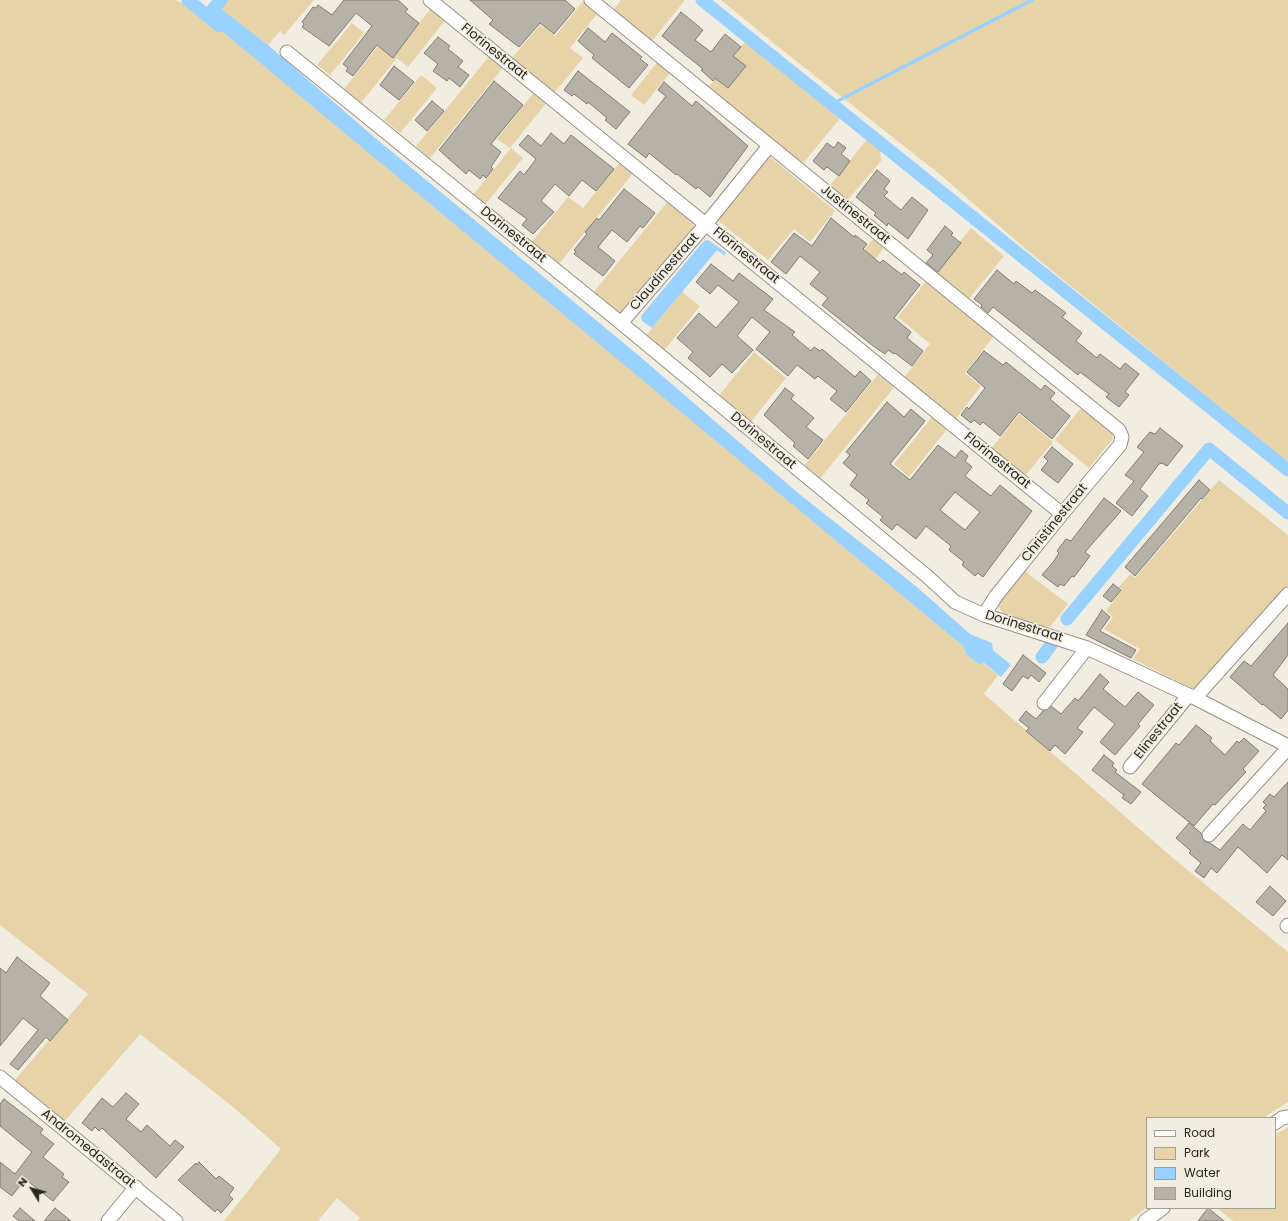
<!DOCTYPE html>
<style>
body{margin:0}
#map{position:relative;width:1288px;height:1221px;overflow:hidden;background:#f2ede1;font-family:Poppins,sans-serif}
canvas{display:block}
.legend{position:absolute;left:1146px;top:1117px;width:130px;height:92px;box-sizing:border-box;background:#f2ede1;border:1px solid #a19e95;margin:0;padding:5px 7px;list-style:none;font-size:12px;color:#282722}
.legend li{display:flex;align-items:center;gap:8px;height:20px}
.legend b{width:20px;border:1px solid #a19e95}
.north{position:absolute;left:12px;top:1169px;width:40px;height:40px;-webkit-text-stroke:3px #f2ede1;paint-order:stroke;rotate:307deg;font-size:11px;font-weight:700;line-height:16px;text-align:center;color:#282722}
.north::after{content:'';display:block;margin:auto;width:14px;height:18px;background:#282722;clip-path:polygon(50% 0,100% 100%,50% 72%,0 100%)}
</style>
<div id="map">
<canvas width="1288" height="1221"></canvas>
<ul class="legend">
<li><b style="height:5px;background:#fff"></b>Road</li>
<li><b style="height:11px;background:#e6d3a8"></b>Park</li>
<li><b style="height:11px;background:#99d2ff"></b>Water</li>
<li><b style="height:11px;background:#b7b2a7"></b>Building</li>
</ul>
<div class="north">N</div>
</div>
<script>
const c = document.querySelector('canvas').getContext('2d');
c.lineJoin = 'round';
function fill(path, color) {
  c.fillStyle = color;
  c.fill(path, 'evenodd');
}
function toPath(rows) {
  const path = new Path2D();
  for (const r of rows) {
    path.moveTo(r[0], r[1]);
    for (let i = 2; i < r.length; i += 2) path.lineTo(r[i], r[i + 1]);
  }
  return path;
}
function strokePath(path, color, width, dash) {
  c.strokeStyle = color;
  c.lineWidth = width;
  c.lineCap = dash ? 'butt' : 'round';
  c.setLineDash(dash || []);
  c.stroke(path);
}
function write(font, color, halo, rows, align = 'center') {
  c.font = font + ' Poppins,sans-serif';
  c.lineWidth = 3.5;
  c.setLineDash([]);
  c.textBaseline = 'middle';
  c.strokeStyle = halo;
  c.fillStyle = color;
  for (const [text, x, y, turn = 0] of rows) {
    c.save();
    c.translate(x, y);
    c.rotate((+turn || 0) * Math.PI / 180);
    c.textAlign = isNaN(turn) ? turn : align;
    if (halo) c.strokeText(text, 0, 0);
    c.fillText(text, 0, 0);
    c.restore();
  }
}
fill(toPath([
 [0,0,176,0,207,16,963,646,967,655,976,662,980,665,982,662,998,675,984,694,1173,858,1288,952,1288,1102,1263,1118,1147,1118,1147,1207,1129,1221,357,1221,360,1218,337,1198,318,1221,224,1221,281,1149,233,1107,140,1034,64,1122,15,1080,88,994,0,925],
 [224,0,314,0,284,35,280,31,268,45,218,7],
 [584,0,599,11,570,48,583,58,554,93,511,59,540,25,555,36],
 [621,0,685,0,652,41,613,10],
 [721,0,1288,0,1288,466,1185,379,1028,251,943,177,776,45],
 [432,7,447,18,408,67,397,58,361,103,344,89,380,44,394,55],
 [352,23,364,33,330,75,317,65],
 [747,39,841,117,801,166,707,89],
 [491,54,505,65,430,158,416,146],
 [659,60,672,70,644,105,631,95],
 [421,75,437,88,400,133,384,120],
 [535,91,548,101,510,148,497,139],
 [869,137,876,143,880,150,881,161,846,202,828,188],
 [511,148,523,158,485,205,473,195],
 [768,155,835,211,810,242,794,229,768,260,717,220],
 [621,161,634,172,558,265,531,243,568,197,583,208],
 [669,200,693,221,693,231,622,313,619,313,593,293],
 [971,228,1004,256,967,301,933,274],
 [873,239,884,248,857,282,846,273],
 [927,280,994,336,965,373,981,386,954,421,903,379,930,344,898,317],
 [682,292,700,306,663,352,645,337],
 [754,352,786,378,749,424,717,398],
 [880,372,896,385,819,480,803,467],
 [1082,407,1113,433,1112,440,1089,468,1055,440],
 [1019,414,1053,442,1024,477,990,450],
 [933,416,948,428,909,477,894,464],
 [1219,480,1288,535,1288,585,1196,688,1191,688,1133,659,1140,649,1104,629,1113,617,1106,611,1122,589,1119,587,1130,574,1135,578],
 [1022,569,1068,604,1049,628,1017,620,1003,613,999,608,998,601],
 [1288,1127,1288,1221,1233,1221,1217,1208,1275,1208,1275,1135]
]), '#e6d3a8');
fill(toPath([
 [216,5,268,45,374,137,637,354,798,493,917,587,970,634,992,643,993,650,1011,665,1001,677,983,662,980,665,976,662,967,655,963,646,205,17],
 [706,240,710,241,726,253,725,256,717,250,652,328,642,321,641,316,702,243]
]), '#99d2ff');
strokePath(toPath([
 [832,104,1032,0]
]), '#99d2ff', 3.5);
strokePath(toPath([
 [188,0,220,26],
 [702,0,1288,470],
 [207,16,221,0],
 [1067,619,1209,449,1288,513],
 [1042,657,1051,645]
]), '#99d2ff', 13);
const building = toPath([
 [344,0,398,0,408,9,405,12,419,23,393,58,377,45,353,76,346,71,348,68,343,64,372,26,356,13,329,46,302,27,304,24,302,22,313,7,316,8,318,5,332,15,344,0],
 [470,0,565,0,575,9,554,34,540,23,519,47,489,24,493,20,470,0],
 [681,12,703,30,695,40,711,52,725,34,741,47,733,56,746,66,728,88,715,78,713,81,701,70,703,69,662,36,681,12],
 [588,28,605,42,612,33,642,57,640,59,648,65,629,88,592,58,594,55,578,41,588,28],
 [438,37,450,46,448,49,463,61,458,67,469,75,460,87,449,78,447,81,433,71,438,64,424,53,438,37],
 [394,66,414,82,399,100,380,85,394,66],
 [578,71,630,112,616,129,605,120,607,118,588,102,587,104,574,94,572,96,564,90,578,71],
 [494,81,523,105,491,144,501,152,491,167,493,169,486,178,483,175,480,179,469,170,466,174,439,150,494,81],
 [664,82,692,106,696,101,748,146,710,197,698,187,696,189,677,174,676,175,649,153,646,158,628,144,666,96,658,90,664,82],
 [432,101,444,111,427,131,415,120,432,101],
 [551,133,564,144,571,135,614,169,596,191,582,180,569,196,555,184,541,201,554,212,533,234,522,225,527,219,498,198,520,171,524,175,536,159,519,145,528,135,541,146,551,133],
 [838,142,846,148,841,154,850,161,839,176,827,167,824,170,813,161,827,143,834,148,838,142],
 [877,170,890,181,884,189,888,192,884,196,901,210,912,197,928,210,908,239,888,223,887,226,874,215,876,213,856,197,877,170],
 [624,189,655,213,643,228,640,226,627,242,612,230,598,247,615,261,603,276,574,254,576,251,574,250,587,234,585,232,597,218,599,220,624,189],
 [831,218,854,237,855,235,867,244,863,249,880,263,883,260,902,275,904,272,920,285,894,318,911,332,907,338,923,351,912,366,895,353,894,354,888,350,885,354,872,345,822,305,828,298,810,284,820,272,800,256,786,274,771,262,794,233,812,246,831,218],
 [945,226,953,233,951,235,961,243,938,272,926,263,933,255,927,250,945,226],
 [711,264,733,281,739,273,773,299,764,310,795,332,792,335,811,351,814,347,820,351,822,349,855,377,860,371,871,381,846,412,830,399,837,391,818,376,815,379,797,365,788,376,756,349,770,332,752,317,737,336,753,350,732,373,722,364,710,377,688,358,693,352,677,338,699,313,716,328,739,302,718,285,710,294,696,282,711,264],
 [997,270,1014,284,1016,281,1032,293,1035,290,1066,313,1062,317,1082,333,1076,341,1097,358,1100,354,1120,369,1125,363,1139,374,1125,392,1129,395,1119,407,1106,397,1109,394,1097,385,1080,372,1078,375,993,307,988,313,981,307,982,305,974,299,997,270],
 [984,351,1003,365,1006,362,1041,390,1045,385,1055,393,1050,399,1070,416,1052,439,1019,412,1000,436,983,422,980,425,974,420,971,423,961,415,967,407,969,409,985,388,967,372,984,351],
 [785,388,794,395,791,399,814,418,806,427,823,440,808,459,793,446,795,443,764,415,785,388],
 [887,402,904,417,911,409,925,421,890,464,910,480,938,445,955,458,961,450,968,456,965,461,972,467,965,476,991,496,1000,485,1032,511,983,577,978,573,975,576,962,565,964,562,949,550,951,546,926,526,916,539,897,524,892,530,880,520,883,517,866,503,869,500,850,485,857,475,843,463,850,455,846,452,887,402],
 [955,492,980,512,965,530,940,510,955,492],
 [1160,428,1183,446,1167,466,1162,463,1159,464,1140,489,1148,496,1132,516,1116,503,1134,481,1125,475,1144,452,1137,447,1150,432,1155,434,1160,428],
 [1052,447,1073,464,1058,483,1041,470,1048,461,1044,457,1052,447],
 [1199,480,1210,490,1202,499,1201,498,1135,576,1125,567,1199,480],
 [1104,498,1121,511,1085,552,1090,556,1074,577,1072,576,1064,586,1060,584,1058,587,1042,575,1054,561,1059,553,1057,551,1066,539,1071,541,1104,498],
 [1113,584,1121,590,1111,602,1103,596,1113,584],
 [1102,610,1110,617,1100,631,1136,650,1131,658,1086,635,1102,610],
 [1288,623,1288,655,1273,675,1288,689,1288,710,1281,719,1263,704,1262,705,1230,677,1244,661,1251,666,1288,623],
 [1023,655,1046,673,1039,682,1031,675,1028,679,1023,676,1012,691,1003,684,1023,655],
 [1100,674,1109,682,1103,689,1125,707,1138,692,1154,705,1138,724,1140,726,1115,755,1100,742,1115,724,1094,707,1077,728,1083,732,1065,754,1055,745,1050,751,1026,731,1029,728,1019,720,1026,711,1036,719,1043,711,1051,706,1061,714,1075,698,1078,701,1100,674],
 [1196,725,1212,738,1210,741,1225,755,1237,741,1239,743,1244,738,1259,751,1243,769,1246,772,1215,805,1213,804,1194,826,1142,784,1176,743,1179,745,1196,725],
 [1104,755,1114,763,1112,766,1117,770,1115,772,1141,792,1131,804,1122,798,1124,795,1092,770,1104,755],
 [1288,782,1288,860,1282,855,1267,873,1238,847,1217,873,1211,868,1204,878,1195,871,1201,863,1189,853,1191,851,1176,838,1189,823,1201,833,1204,841,1210,843,1220,850,1243,824,1250,830,1266,811,1263,808,1266,805,1263,802,1270,794,1274,797,1288,782],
 [1270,886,1286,901,1273,916,1256,902,1270,886],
 [17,957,50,983,40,996,68,1020,50,1041,46,1037,18,1070,10,1064,38,1030,23,1018,0,1046,0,968,6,973,17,957],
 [126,1093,139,1104,126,1119,141,1132,147,1125,170,1146,175,1140,184,1147,156,1178,102,1128,99,1131,95,1127,92,1131,82,1123,102,1098,113,1107,126,1093],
 [4,1099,43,1129,40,1133,54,1144,43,1157,64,1174,62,1177,69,1182,53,1201,25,1179,12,1196,0,1187,0,1162,15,1174,32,1152,0,1126,0,1104,4,1099],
 [199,1162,216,1179,219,1176,234,1188,229,1195,233,1199,221,1213,217,1209,215,1212,178,1180,196,1163,197,1165,199,1162],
 [20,1208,35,1221,19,1221,13,1216,20,1208],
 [55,1208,71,1221,44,1221,55,1208],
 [1208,1208,1224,1221,1198,1221,1208,1208]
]);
fill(building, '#b7b2a7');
strokePath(building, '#807b71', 1);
const minor = toPath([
 [430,0,1062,514],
 [591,0,1119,430,1122,437,1120,445,1062,514,996,596,984,615],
 [287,52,621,323,928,577,955,602,984,615,1087,648,1195,698,1288,746],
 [621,323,706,224,769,146],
 [1195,698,1288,594],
 [1044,703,1087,648],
 [1130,767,1188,696],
 [1209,835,1288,748],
 [1287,926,1288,925],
 [0,1077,176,1221],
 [1275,1123,1282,1118,1288,1117],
 [108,1221,136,1187],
 [1145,1221,1163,1208]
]);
strokePath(minor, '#979287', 15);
strokePath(minor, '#fff', 13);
write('13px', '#282722', '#f2ede1', [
 ["Florinestraat",494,52,39],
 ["Justinestraat",855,215,39],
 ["Dorinestraat",513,235,39],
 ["Florinestraat",746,256,39],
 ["Claudinestraat",665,272,-49],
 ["Dorinestraat",763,441,40],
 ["Florinestraat",997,461,39],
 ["Christinestraat",1055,523,-51],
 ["Dorinestraat",1024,627,17],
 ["Elinestraat",1159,731,-51],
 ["Andromedastraat",88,1149,39]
]);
</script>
